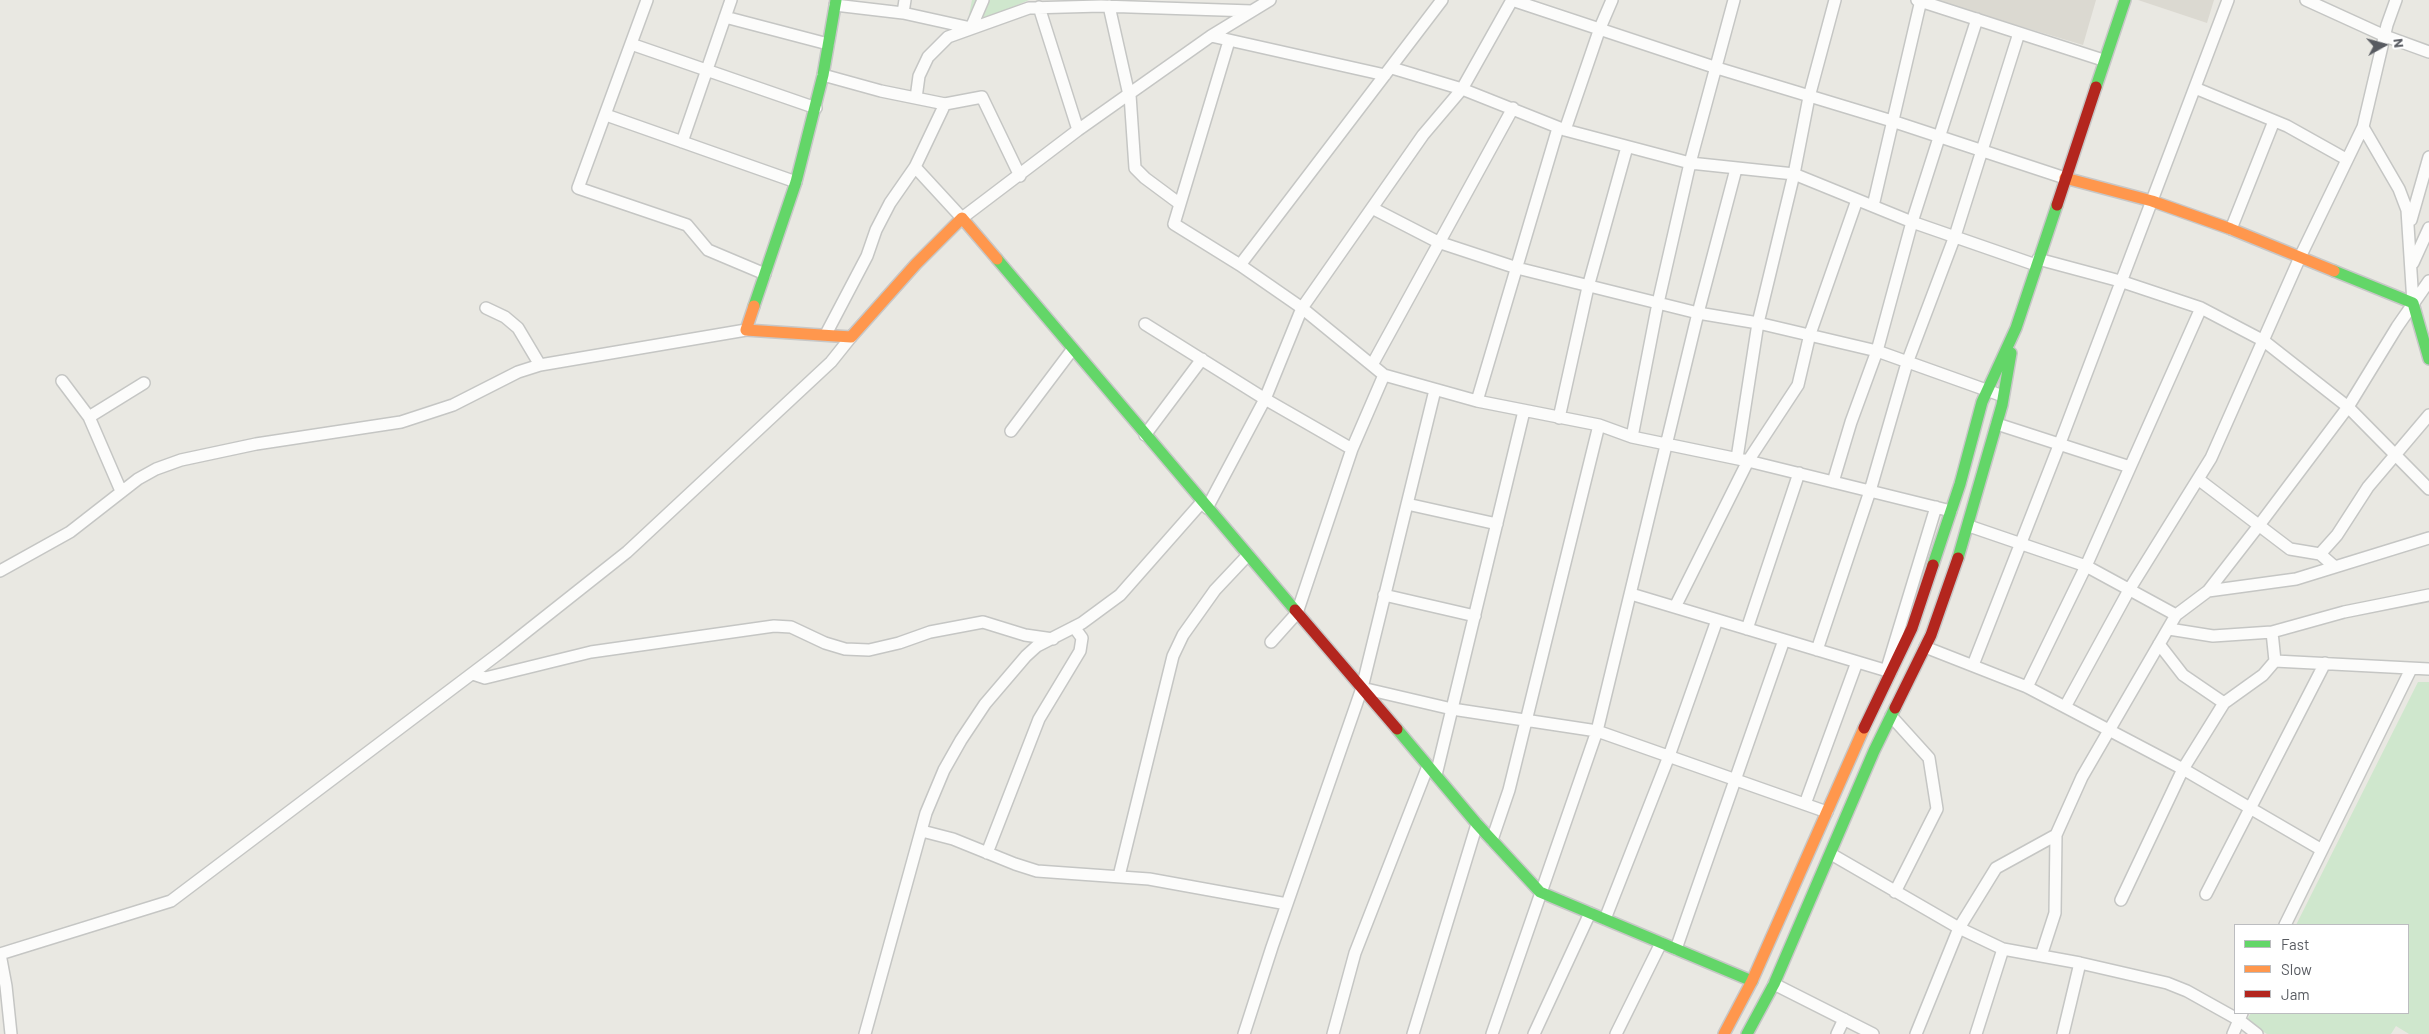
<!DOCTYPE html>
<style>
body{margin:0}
#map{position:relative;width:2429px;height:1034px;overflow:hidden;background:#e9e8e2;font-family:Barlow,sans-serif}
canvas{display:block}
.legend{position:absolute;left:2234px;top:924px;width:175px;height:90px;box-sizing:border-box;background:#fff;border:1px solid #bcbdc0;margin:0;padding:6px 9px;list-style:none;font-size:15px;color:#585b61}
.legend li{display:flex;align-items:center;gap:10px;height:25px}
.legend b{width:25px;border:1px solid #bcbdc0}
.north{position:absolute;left:2359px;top:20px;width:50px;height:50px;-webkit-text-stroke:4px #fff;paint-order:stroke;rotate:83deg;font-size:14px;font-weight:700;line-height:20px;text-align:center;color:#585b61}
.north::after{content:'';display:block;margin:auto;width:18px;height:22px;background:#585b61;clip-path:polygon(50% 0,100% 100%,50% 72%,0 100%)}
</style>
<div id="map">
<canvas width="2429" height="1034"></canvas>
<ul class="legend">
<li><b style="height:6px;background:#63d668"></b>Fast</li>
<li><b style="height:6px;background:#ff974d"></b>Slow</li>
<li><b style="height:6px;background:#b3261e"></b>Jam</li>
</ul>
<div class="north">N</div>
</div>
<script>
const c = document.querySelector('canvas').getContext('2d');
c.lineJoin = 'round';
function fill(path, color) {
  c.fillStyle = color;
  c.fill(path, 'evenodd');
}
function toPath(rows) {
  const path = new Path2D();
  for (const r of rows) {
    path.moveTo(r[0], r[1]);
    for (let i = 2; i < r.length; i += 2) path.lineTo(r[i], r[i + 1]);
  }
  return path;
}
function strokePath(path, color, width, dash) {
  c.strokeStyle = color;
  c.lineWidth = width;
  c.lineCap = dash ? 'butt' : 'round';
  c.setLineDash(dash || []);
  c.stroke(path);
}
fill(toPath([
 [1933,0,2096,0,2083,45],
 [2138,0,2214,0,2207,23]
]), '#dbd9d1');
fill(toPath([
 [972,0,1029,0,985,19,969,15],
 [2418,682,2429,682,2429,1034,2409,1034,2396,1026,2391,1034,2267,1034,2246,1021,2251,1013,2408,1013,2408,925,2296,925]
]), '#cfe7cd');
const street = toPath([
 [647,0,578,188,687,225,708,250,765,274],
 [1512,0,1717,68,1892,121,2065,178],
 [1917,0,2103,60],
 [2306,0,2385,36,2429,52],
 [835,5,903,13,971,28,983,0],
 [1109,6,1129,95],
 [1039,7,1078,130],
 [903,13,905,0],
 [725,17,828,44],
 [1211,36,1385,75],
 [631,44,816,108],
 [1392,68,1462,89,1565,130,1690,163,1794,174,1912,222,2036,265],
 [823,75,881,91,945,104,915,167,890,203,876,230,867,256,826,334],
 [2195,88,2287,126,2346,159],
 [1130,95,1135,168,1145,178,1180,204,1174,224,1240,265,1302,308,1384,375,1477,401,1599,425,1632,437,1748,461,1951,511],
 [916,98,919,76,928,57,948,37,1029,8,1101,6,1252,11],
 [945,104,982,97,1020,176],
 [606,115,796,182],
 [2363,127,2399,189,2407,210,2413,303],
 [1565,130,1600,28,1612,0],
 [682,142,731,0],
 [915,167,962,218,1078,130,1211,36,1270,0],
 [1180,204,1229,41],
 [1873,206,1921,0],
 [1372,208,1438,242,1517,268,1698,313,1758,323,1877,351,2003,396],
 [2411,220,2429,157],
 [2231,229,2274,121],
 [2038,259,2120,281,2201,308,2264,341,2348,407,2429,489],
 [2413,263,2429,228],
 [1240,265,1442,0],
 [486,308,505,317,518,328,540,365],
 [1145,324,1265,399,1352,449],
 [1372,365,1513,108],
 [62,381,89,417,121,491],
 [1477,401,1558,128],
 [89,417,144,383],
 [1559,418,1588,287,1627,147],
 [1997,424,2130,467],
 [1011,431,1072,350],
 [1145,435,1202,359],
 [1632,437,1658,303,1690,163,1734,0],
 [1737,458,1758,323,1794,174,1809,97,1835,0],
 [2198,479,2290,549,2320,554,2335,567],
 [1833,482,1851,422,1877,351,1912,222,1977,19],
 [1407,504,1497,524],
 [1207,508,1265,399,1302,308,1423,135,1462,89,1512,0],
 [1969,526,2086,566,2176,615],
 [2320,554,2337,535,2368,487,2429,415],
 [0,571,70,532,138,479,156,469,181,460,256,444,401,422,453,405,518,372,540,365,746,330],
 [2208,591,2296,579,2429,538],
 [1631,594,1891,672],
 [1384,595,1475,616],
 [1675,607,1748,461,1798,385,1810,334,1857,200],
 [1747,629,1799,473],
 [2169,629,2213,636,2272,632,2344,612,2429,595],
 [1271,642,1297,613,1352,449,1384,375],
 [2159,644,2183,675,2224,703,2263,675,2275,661,2272,632],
 [1925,647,2027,687,2183,769,2322,850],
 [1817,650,1870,491,1907,363,1955,236,2019,33],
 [2275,661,2429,669],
 [1888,665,1936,507],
 [1973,665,2060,443,2228,0],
 [473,674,485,678,591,652,774,626,791,627,825,643,845,649,869,650,899,643,930,632,983,622,1025,635,1053,639],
 [2027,687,2086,566,2201,308],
 [1362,688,1452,709,1597,731,1827,812],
 [2065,707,2129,590,2211,458,2301,255,2363,127,2387,25,2396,0],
 [1891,716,1929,758,1937,809,1895,892],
 [1436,775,1524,411],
 [1805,804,1857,662],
 [922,831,953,839,1015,864,1037,871,1149,879,1287,904],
 [1492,840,1509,790,1599,425],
 [987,853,1039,719,1080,651,1082,638,1074,627],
 [1831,854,1959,928,2003,949,2080,963,2167,983,2187,991,2239,1020,2257,1034],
 [1119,876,1173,656,1183,635,1215,590,1248,555],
 [2206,894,2325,663],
 [2121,900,2183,769,2224,703],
 [1605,919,1669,756,1717,620],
 [2285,925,2411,669],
 [1676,949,1784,640],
 [0,954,171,901,502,651,627,552,831,362,851,337],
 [0,954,6,986,11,1034],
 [2041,956,2055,913,2056,835],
 [1774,984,1873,1034],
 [865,1034,926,813,944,770,961,740,985,704,1026,656,1037,646,1082,623,1120,595,1202,502],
 [1244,1034,1272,947,1362,688,1435,390],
 [1333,1034,1355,953,1428,766],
 [1413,1034,1477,824],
 [1492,1034,1597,731,1698,313,1736,169],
 [1534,1034,1590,913],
 [1616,1034,1661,943],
 [1837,1034,1844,1019],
 [1916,1034,1959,928,1996,868,2056,835,2082,777,2176,615,2208,591,2260,524,2348,407,2397,327,2429,281],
 [1976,1034,2003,949],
 [2063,1034,2080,963],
 [2233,1034,2242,1013]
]);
const fast = toPath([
 [2096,87,2125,0],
 [997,259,1295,610],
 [2334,271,2413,303,2429,359],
 [754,306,796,182,823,75,836,0],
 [1958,558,2002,405,2011,353],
 [1933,565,1960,484,1982,402,2016,328,2057,205],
 [1397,729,1477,824,1540,892,1752,981],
 [1747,1034,1774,984,1874,751,1895,708]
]);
const slow = toPath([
 [2065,178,2152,201,2231,229,2334,271],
 [754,306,746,330,851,337,916,264,962,218,997,259],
 [1724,1034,1752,981,1864,728]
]);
const jam = toPath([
 [2057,205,2096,87],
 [1295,610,1397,729],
 [1895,708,1931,635,1958,558],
 [1864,728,1912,628,1933,565]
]);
strokePath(street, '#c5c6c4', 14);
strokePath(fast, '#c7c7c7', 14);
strokePath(slow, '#c7c7c7', 14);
strokePath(jam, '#c7c7c7', 14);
strokePath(street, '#fcfcfb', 11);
strokePath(fast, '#63d668', 11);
strokePath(slow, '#ff974d', 11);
strokePath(jam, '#b3261e', 11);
</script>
